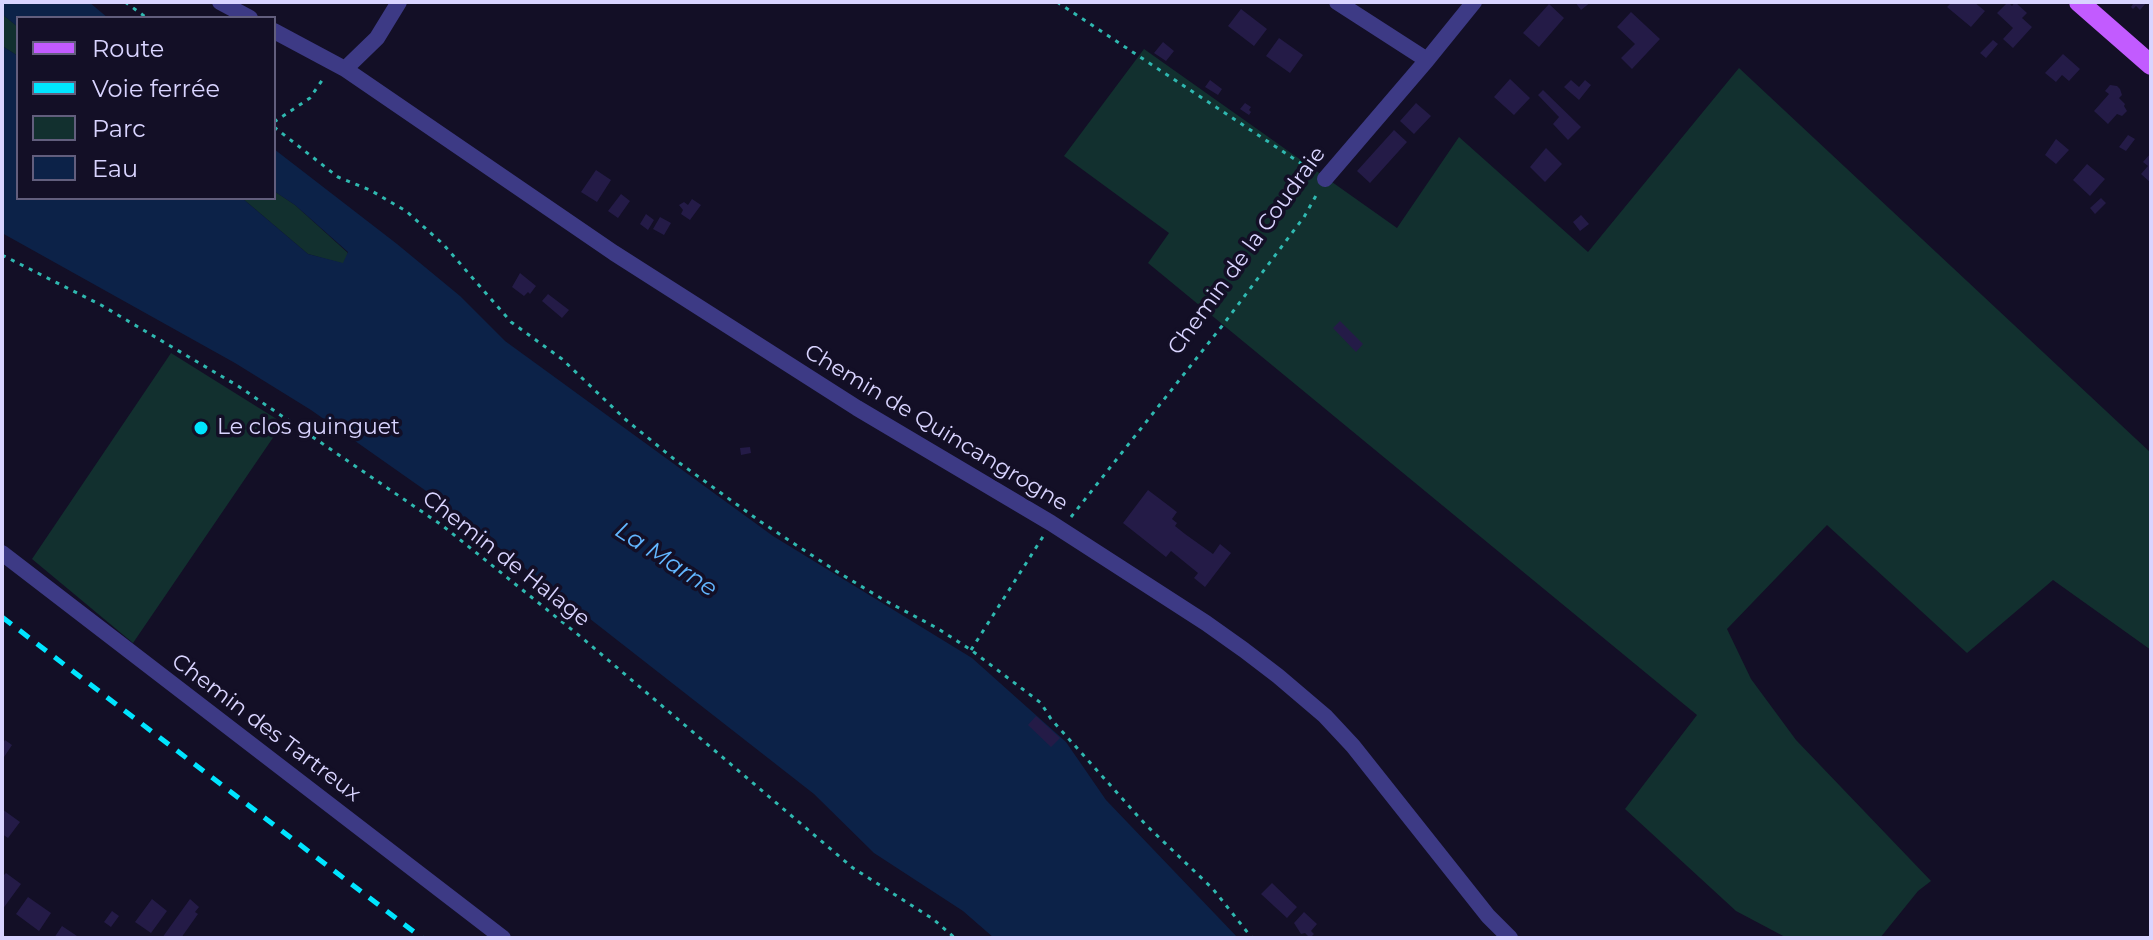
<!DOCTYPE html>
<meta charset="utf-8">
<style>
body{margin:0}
#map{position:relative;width:2153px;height:940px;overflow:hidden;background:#130f26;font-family:Montserrat,sans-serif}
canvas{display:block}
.frame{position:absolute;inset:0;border:4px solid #d9d4ff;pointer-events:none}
.legend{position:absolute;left:16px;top:16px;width:260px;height:184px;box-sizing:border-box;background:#130f26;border:2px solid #625e7d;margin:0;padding:10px 14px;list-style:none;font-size:24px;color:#d9d4ff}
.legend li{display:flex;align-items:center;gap:16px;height:40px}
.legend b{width:40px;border:2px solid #625e7d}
</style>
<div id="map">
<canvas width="2153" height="940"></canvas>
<div class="frame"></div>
<ul class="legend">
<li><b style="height:10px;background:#c25bff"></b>Route</li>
<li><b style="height:10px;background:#00e5ff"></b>Voie ferrée</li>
<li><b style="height:22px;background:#12302f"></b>Parc</li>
<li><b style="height:22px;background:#0c2248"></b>Eau</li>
</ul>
</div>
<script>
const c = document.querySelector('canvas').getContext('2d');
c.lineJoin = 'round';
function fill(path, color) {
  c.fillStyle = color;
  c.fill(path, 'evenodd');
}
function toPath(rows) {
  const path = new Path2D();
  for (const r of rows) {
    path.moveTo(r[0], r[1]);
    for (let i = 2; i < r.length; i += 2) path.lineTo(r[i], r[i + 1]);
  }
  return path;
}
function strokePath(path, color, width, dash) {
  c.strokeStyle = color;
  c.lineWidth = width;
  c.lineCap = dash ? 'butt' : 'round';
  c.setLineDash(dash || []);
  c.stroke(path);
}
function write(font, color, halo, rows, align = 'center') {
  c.font = font + ' Montserrat,sans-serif';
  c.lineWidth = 7;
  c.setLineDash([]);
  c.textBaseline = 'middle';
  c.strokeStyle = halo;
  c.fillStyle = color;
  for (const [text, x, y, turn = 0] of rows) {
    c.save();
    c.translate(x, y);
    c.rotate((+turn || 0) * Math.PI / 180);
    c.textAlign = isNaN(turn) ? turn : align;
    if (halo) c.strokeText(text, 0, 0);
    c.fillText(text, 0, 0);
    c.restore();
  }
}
fill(toPath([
 [2,14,18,27,18,56,2,46],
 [1144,49,1397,228,1459,137,1588,252,1739,68,2151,453,2151,650,2053,580,1967,653,1827,525,1727,629,1751,679,1796,740,1931,881,1918,891,1880,938,1787,938,1736,911,1625,809,1697,715,1148,263,1169,233,1064,156],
 [274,191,295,205,348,253,344,264,308,254,242,198,274,198],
 [171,353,283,423,133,643,32,559]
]), '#12302f');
fill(toPath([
 [2,2,89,2,108,18,18,18,18,27,2,14],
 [2,46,18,56,18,198,242,198,308,254,343,263,348,252,295,205,274,191,274,149,397,244,460,296,505,341,773,536,972,658,1066,742,1106,800,1238,938,994,938,963,911,874,853,814,794,429,493,311,410,235,363,2,233]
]), '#0c2248');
fill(toPath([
 [1575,2,1591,2,1581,10],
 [1952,2,1974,2,1985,11,1971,27,1947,7],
 [2008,2,2012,6,2015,2,2027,13,2022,18,2032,27,2013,48,2003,39,2013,28,1997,13],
 [2131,2,2147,2,2140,10,2136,6,2133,9,2131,7,2133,4],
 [1549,4,1564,18,1539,47,1523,33],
 [1241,9,1267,29,1254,46,1228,26],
 [1631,12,1660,39,1632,69,1621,58,1635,44,1617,27],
 [1279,38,1303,55,1290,73,1266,56],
 [1993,40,1998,44,1986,58,1980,53],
 [1163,42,1174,51,1166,61,1154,53],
 [2063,54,2080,69,2069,81,2062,75,2056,82,2045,73],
 [1510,79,1530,98,1514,115,1494,97],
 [1210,80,1222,89,1218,95,1205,87],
 [1571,80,1579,87,1585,80,1591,85,1579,100,1564,87],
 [2110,85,2117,86,2120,89,2122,95,2119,98,2125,104,2124,106,2127,111,2122,116,2117,114,2108,124,2094,111,2109,94,2105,91],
 [1543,90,1581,127,1568,140,1553,124,1559,117,1538,95],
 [1245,103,1251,107,1249,110,1251,112,1249,115,1240,109],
 [1416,103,1431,116,1414,134,1400,121],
 [1394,130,1407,142,1370,183,1357,171],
 [2128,135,2135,139,2126,151,2119,147],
 [2056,139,2069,150,2056,164,2045,155],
 [1546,148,1562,164,1545,182,1530,167],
 [2151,153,2151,183,2141,174,2148,166,2143,162],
 [2087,164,2105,179,2090,196,2073,180],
 [596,170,611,180,597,202,581,192],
 [621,194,630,201,618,218,608,211],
 [2101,198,2106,203,2095,214,2090,208],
 [692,199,701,205,690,220,681,214,683,210,679,205,684,202,688,205],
 [646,214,654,220,648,230,640,224],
 [1581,215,1589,224,1580,231,1573,222],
 [660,217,671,223,664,235,653,229],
 [520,273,536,286,530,294,528,292,524,296,512,287],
 [548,294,569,310,562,318,542,301],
 [1340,321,1363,344,1356,352,1333,328],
 [750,447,751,453,741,455,740,448],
 [1148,490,1177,512,1172,519,1177,523,1175,526,1185,534,1213,554,1220,544,1231,553,1205,587,1194,578,1198,573,1171,551,1166,557,1123,523],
 [1036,716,1060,738,1051,747,1028,725],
 [5,740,12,745,2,760,2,744],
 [2,809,20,822,8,838,2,834],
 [6,873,21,884,2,910,2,877],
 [1272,883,1297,907,1287,918,1261,894],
 [28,897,51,913,39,931,16,914],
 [152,899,167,911,151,933,135,922],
 [190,899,199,907,195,912,198,914,181,938,162,938],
 [112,911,119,916,111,927,104,922],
 [1304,912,1317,924,1311,931,1314,934,1310,938,1305,933,1301,934,1294,923],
 [62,926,80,938,54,938]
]), '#241b47');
strokePath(toPath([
 [125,2,147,18],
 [1057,2,1311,170],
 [274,122,310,98,325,76],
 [274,127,338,177,370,190,406,211,443,244,511,322,562,359,625,419,674,459,761,522,836,571,884,600,937,628,971,650,1041,703,1051,719,1145,824,1213,889,1252,938],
 [2,255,101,305,238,386,443,526,581,637,853,868,933,919,955,938],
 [1071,517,1222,326,1304,217,1318,192],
 [971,650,1044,535]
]), '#2fb8b0', 3, [4, 6]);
strokePath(toPath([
 [220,2,250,18],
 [1337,2,1427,60],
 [274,31,345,69,614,253,857,408,1051,523,1206,623,1244,650,1278,676,1325,716,1353,746,1488,916,1510,938],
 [345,69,377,38,399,2],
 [1325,179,1427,60,1474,2],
 [2,553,503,938]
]), '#3d3a85', 16);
strokePath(toPath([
 [2079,2,2151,65]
]), '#c25bff', 20);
strokePath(toPath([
 [2,617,422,938]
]), '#00e5ff', 5, [12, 10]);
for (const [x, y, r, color] of [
 [201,428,8,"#00e5ff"]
]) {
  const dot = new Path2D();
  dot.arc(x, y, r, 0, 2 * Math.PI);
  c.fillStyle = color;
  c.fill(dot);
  strokePath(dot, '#130f26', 3);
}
write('22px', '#d9d4ff', '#130f26', [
 ["Chemin de la Coudraie",1247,251,-54],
 ["Chemin de Quincangrogne",936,428,31],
 ["Chemin de Halage",506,559,38],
 ["Chemin des Tartreux",266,728,37]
]);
write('22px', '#d9d4ff', '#130f26', [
 ["Le clos guinguet",217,428]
], 'left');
write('italic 24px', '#62b6ff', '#130f26', [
 ["La Marne",666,560,33]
]);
</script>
